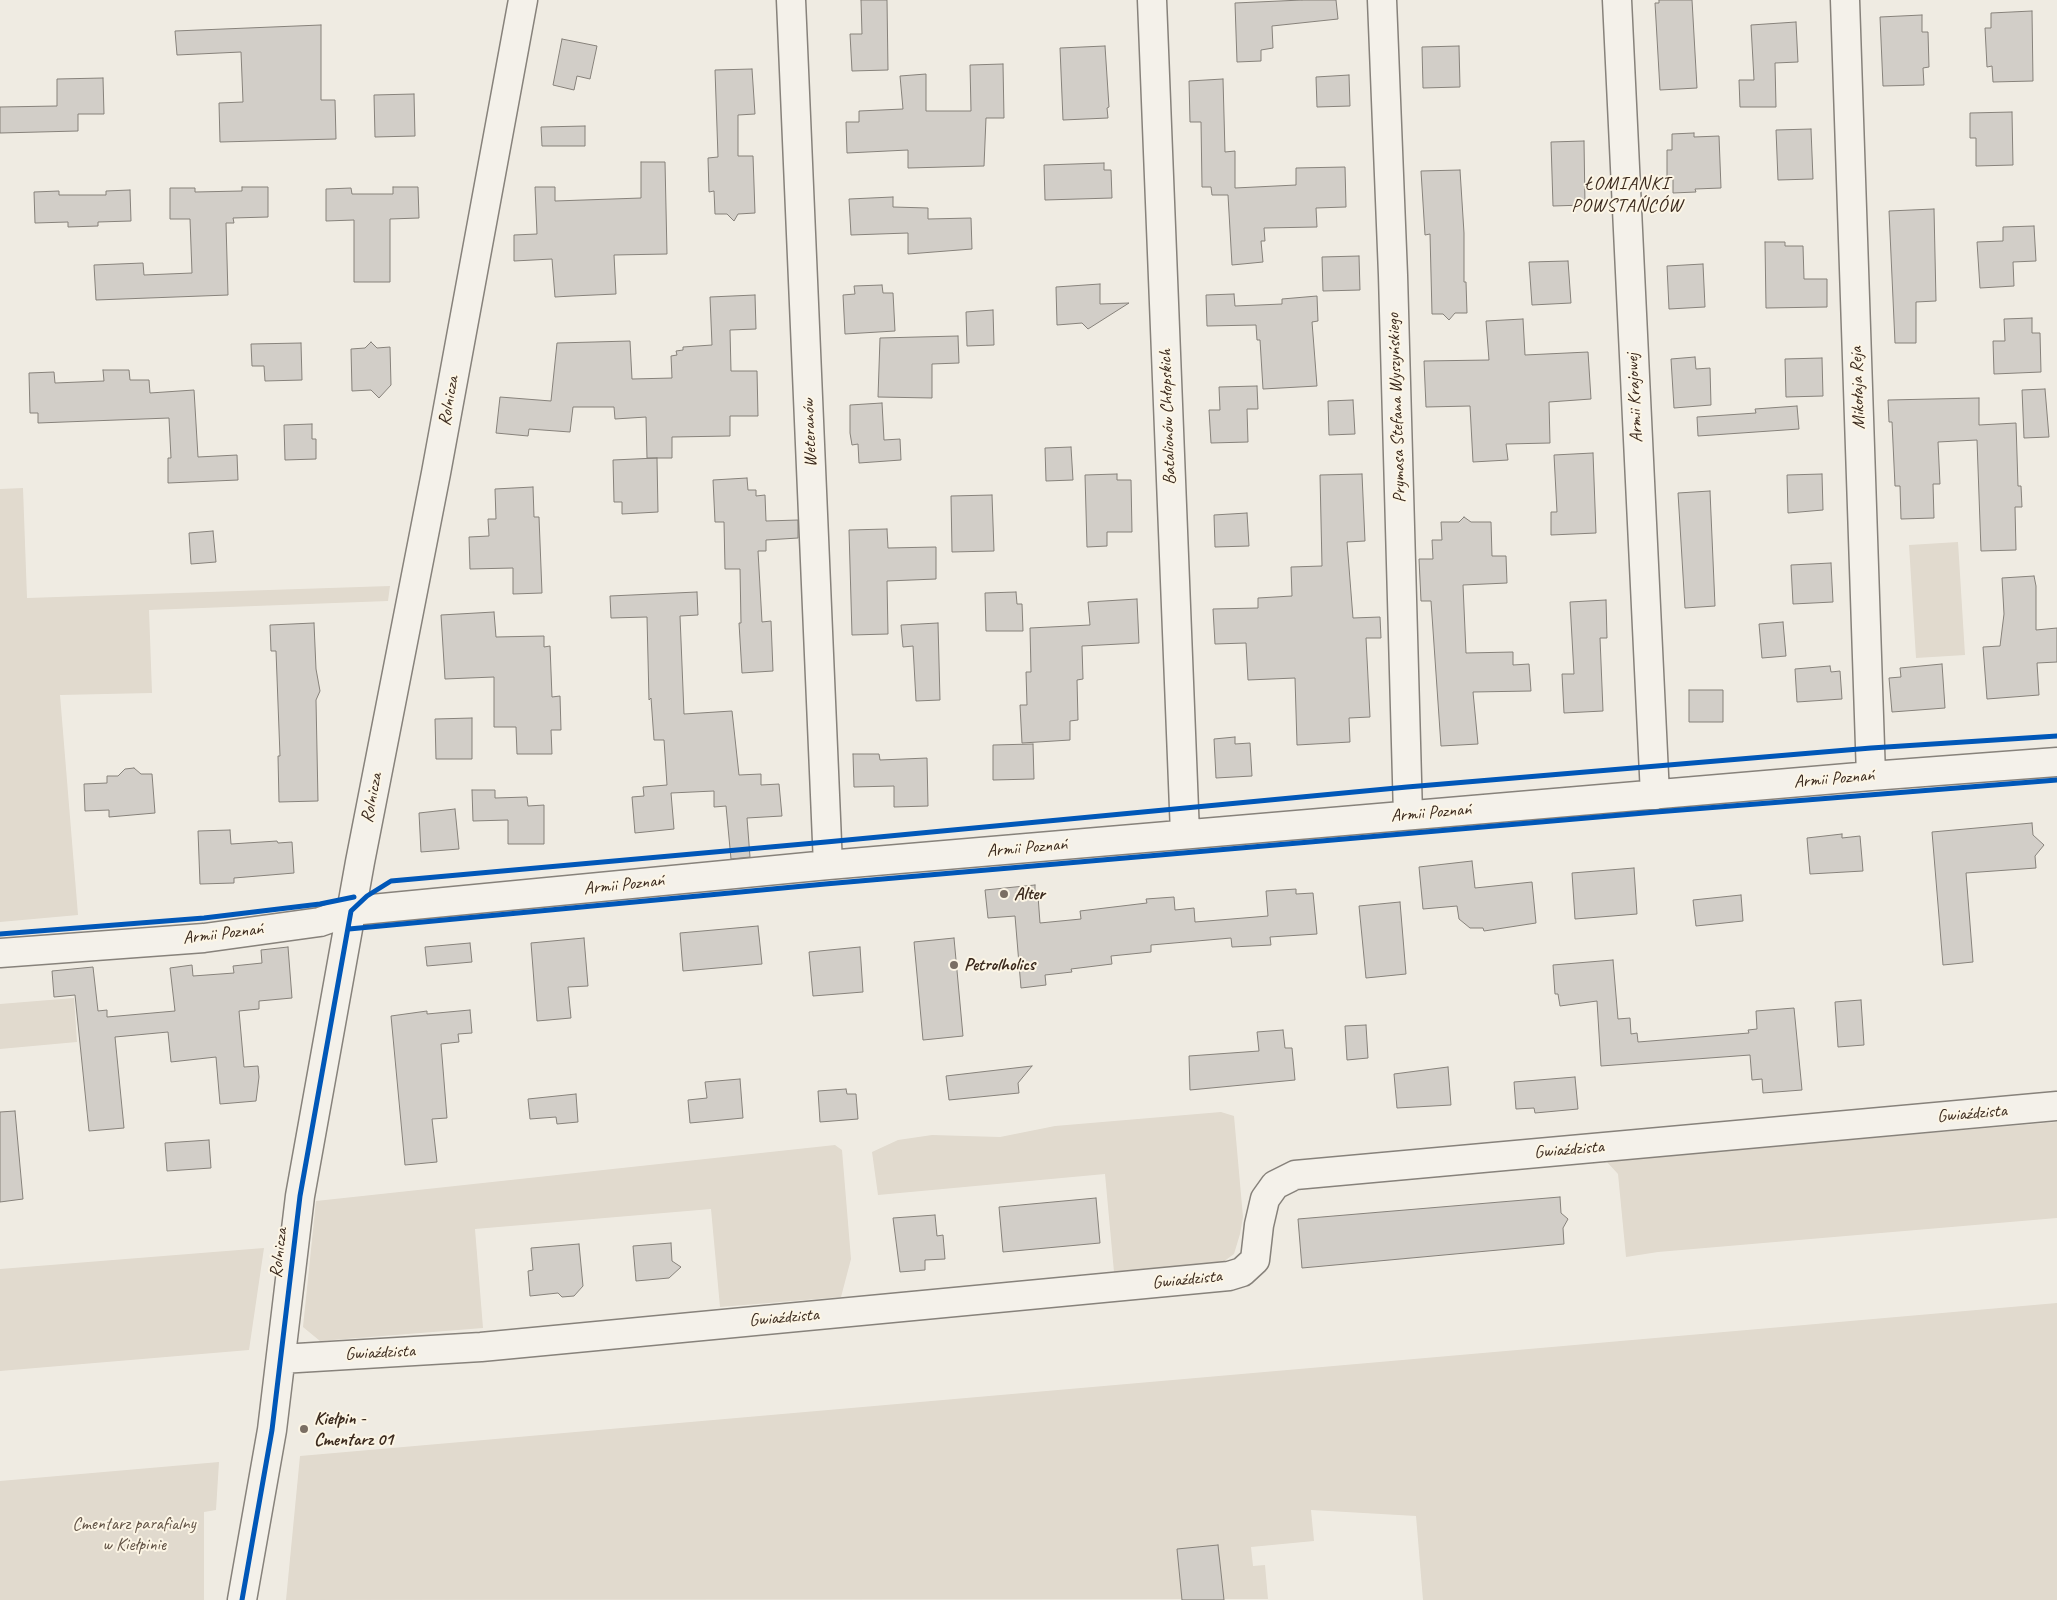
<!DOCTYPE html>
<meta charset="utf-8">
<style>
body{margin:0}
canvas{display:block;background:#efebe2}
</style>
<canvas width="2057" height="1600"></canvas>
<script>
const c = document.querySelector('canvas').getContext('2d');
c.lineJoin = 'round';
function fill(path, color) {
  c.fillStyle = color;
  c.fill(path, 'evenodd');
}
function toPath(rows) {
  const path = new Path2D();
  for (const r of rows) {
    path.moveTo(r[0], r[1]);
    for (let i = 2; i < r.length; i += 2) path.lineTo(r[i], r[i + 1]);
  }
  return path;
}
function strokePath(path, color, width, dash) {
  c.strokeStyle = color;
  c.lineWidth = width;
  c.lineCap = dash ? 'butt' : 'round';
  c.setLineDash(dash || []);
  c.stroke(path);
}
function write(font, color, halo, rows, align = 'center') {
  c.font = font + ' Caveat,sans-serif';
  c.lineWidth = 4;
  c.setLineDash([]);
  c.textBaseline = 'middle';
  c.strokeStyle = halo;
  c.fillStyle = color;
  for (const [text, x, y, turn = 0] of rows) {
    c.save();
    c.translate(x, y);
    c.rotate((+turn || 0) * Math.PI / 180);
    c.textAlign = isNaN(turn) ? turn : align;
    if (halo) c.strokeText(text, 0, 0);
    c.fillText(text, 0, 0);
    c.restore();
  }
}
fill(toPath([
 [23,488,27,598,390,586,388,601,149,610,152,693,60,695,78,915,0,922,0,489],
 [1958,542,1965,655,1916,658,1909,545],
 [74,998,77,1042,0,1049,0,1004],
 [1221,1112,1234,1116,1243,1217,1240,1234,1234,1254,1223,1262,1114,1272,1105,1174,878,1195,872,1152,898,1140,932,1135,1000,1137,1055,1126],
 [2057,1122,2057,1218,1658,1252,1626,1257,1618,1174,1606,1161],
 [835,1145,842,1150,851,1259,841,1297,720,1307,711,1209,475,1229,483,1328,320,1341,303,1327,316,1201],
 [264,1248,249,1350,0,1371,0,1269],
 [2057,1303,2057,1600,1423,1600,1416,1516,1311,1510,1314,1541,1251,1547,1253,1566,1265,1565,1268,1599,286,1600,300,1456],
 [219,1462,216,1510,204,1512,204,1600,0,1600,0,1481]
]), '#e1dace');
const building = toPath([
 [861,0,887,0,888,70,852,71,850,34,862,34,861,0],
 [1302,0,1336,0,1338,19,1272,26,1273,48,1261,50,1261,61,1237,62,1235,3,1302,0],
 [1659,0,1692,0,1697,88,1660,90,1655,3,1659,3,1659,0],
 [2032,11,2033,81,1993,82,1992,66,1987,67,1985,28,1991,28,1991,13,2032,11],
 [1922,15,1922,32,1928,32,1929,67,1923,68,1924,85,1883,86,1880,17,1922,15],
 [1796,22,1798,62,1775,63,1776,107,1740,107,1739,80,1754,80,1751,25,1796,22],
 [321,25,321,100,335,100,336,139,220,142,219,103,243,102,241,52,177,55,175,31,321,25],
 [562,39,597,46,590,79,577,76,574,90,553,85,562,39],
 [1105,46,1109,107,1107,108,1108,118,1063,120,1060,48,1105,46],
 [1459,46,1460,87,1423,88,1422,47,1459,46],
 [1003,64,1004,118,986,118,984,166,908,168,908,150,847,153,846,122,859,122,859,111,903,109,900,76,926,74,926,111,971,111,970,65,1003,64],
 [752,69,755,114,738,115,738,156,753,156,755,213,738,214,734,221,727,214,715,214,714,191,709,192,708,158,718,157,715,70,752,69],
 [1349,75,1350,106,1317,107,1316,77,1349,75],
 [103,78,104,114,78,114,78,131,0,133,0,107,57,106,57,79,103,78],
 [1223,79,1225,152,1235,151,1235,188,1296,185,1296,168,1345,167,1346,207,1316,208,1317,227,1264,228,1265,241,1261,241,1263,262,1232,265,1228,195,1212,195,1211,187,1202,187,1201,122,1190,122,1189,81,1223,79],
 [414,94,415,136,375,137,374,95,414,94],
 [2012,112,2013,165,1976,166,1976,138,1970,138,1970,113,2012,112],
 [585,126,585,146,542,146,541,127,585,126],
 [1811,129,1813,179,1778,180,1776,130,1811,129],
 [1694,133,1694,137,1719,136,1721,188,1695,189,1696,192,1673,193,1673,177,1667,177,1667,150,1672,150,1672,134,1694,133],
 [1584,141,1585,205,1553,206,1551,142,1584,141],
 [641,162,665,162,667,254,614,255,616,294,572,296,555,297,552,259,514,261,514,235,537,234,535,187,555,187,555,201,641,198,641,162],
 [1104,163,1104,170,1111,170,1112,198,1045,200,1044,165,1104,163],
 [1460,170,1464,233,1464,282,1466,282,1467,313,1455,313,1449,320,1443,314,1432,314,1430,234,1425,235,1421,171,1460,170],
 [242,187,268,187,268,217,233,218,234,223,226,223,228,295,96,300,94,265,143,263,144,275,192,273,190,219,170,219,170,188,195,188,195,192,242,191,242,187],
 [393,187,418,187,419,218,390,219,390,282,354,282,354,220,326,221,326,189,351,188,352,194,393,194,393,187],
 [130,190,131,221,98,222,98,226,68,227,68,222,35,223,34,192,59,191,59,195,106,195,106,191,130,190],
 [893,197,893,207,928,208,928,219,971,218,972,249,908,254,908,233,851,235,849,199,893,197],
 [1934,209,1936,301,1916,302,1916,343,1895,343,1889,211,1934,209],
 [2034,226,2036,261,2013,262,2014,286,1980,288,1977,242,2003,241,2003,227,2034,226],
 [1765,242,1785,242,1785,246,1803,246,1804,279,1827,279,1827,307,1766,308,1765,242],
 [1359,256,1360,290,1323,291,1322,257,1359,256],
 [1568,261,1571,303,1532,305,1529,262,1568,261],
 [1703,264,1705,307,1669,309,1667,266,1703,264],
 [1100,284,1100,304,1129,303,1088,329,1082,323,1057,325,1056,287,1100,284],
 [882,285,883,293,893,293,895,331,845,334,843,295,855,294,854,286,882,285],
 [1234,294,1235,306,1282,304,1282,299,1317,296,1318,321,1312,322,1317,386,1263,389,1260,340,1257,340,1256,325,1207,326,1206,295,1234,294],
 [755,295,756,329,730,330,731,371,757,371,758,416,730,416,730,436,672,437,672,458,647,458,646,417,615,419,614,407,573,407,570,432,529,429,528,436,496,433,500,397,551,401,557,343,630,341,632,379,672,378,671,356,677,355,676,351,683,350,683,347,712,345,710,297,755,295],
 [993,310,994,345,967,346,966,312,993,310],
 [2032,318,2032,333,2040,333,2041,372,1994,374,1993,341,2005,341,2004,319,2032,318],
 [1523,319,1525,355,1588,352,1591,399,1549,402,1550,443,1506,444,1508,460,1473,462,1470,406,1426,407,1424,361,1489,360,1486,321,1523,319],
 [958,336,959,363,932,364,932,398,878,397,880,338,958,336],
 [371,342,377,348,390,347,391,385,379,398,371,390,352,391,351,349,365,348,371,342],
 [301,343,302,380,265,381,264,366,252,366,251,344,301,343],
 [1695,357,1696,369,1710,368,1711,405,1674,408,1671,359,1695,357],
 [1822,358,1823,396,1786,397,1785,359,1822,358],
 [103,370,129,370,130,380,149,380,150,393,194,390,198,457,237,455,238,480,168,483,168,458,171,458,169,418,38,423,38,413,30,413,29,373,54,372,55,383,104,381,103,370],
 [1257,386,1258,409,1247,409,1248,442,1211,443,1209,410,1220,410,1219,387,1257,386],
 [2045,389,2049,437,2024,438,2022,390,2045,389],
 [1979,398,1979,425,2016,423,2018,486,2021,486,2022,507,2015,507,2016,550,1981,551,1977,440,1938,442,1940,484,1933,484,1934,518,1901,519,1900,486,1895,486,1892,422,1889,422,1888,400,1979,398],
 [1353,400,1355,434,1329,435,1328,401,1353,400],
 [882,403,884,440,900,439,901,460,859,463,858,444,852,445,850,433,850,405,882,403],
 [1797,406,1799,429,1698,436,1697,417,1756,413,1755,409,1797,406],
 [312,424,312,439,316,439,316,459,285,460,284,425,312,424],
 [1071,447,1073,480,1046,481,1045,448,1071,447],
 [1593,453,1596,533,1551,535,1551,512,1557,512,1554,455,1593,453],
 [657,458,658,512,622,514,622,502,614,502,613,460,657,458],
 [1117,474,1117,480,1131,480,1132,532,1107,532,1107,546,1087,547,1085,475,1117,474],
 [1362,474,1365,541,1347,542,1353,618,1380,617,1381,638,1366,638,1370,717,1349,718,1350,742,1297,745,1295,678,1248,680,1246,643,1215,644,1213,609,1258,608,1258,598,1292,596,1291,567,1322,566,1320,475,1362,474],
 [1822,474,1823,510,1788,513,1787,475,1822,474],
 [747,478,748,490,756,490,756,496,765,495,766,521,798,520,798,538,766,540,766,551,758,551,762,622,771,621,773,671,742,673,739,623,741,623,740,569,725,569,724,522,715,522,713,480,747,478],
 [533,487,534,517,539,517,542,593,513,594,513,568,470,569,469,537,489,536,488,519,496,519,495,489,533,487],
 [1710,491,1715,606,1685,608,1678,493,1710,491],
 [992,495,994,551,952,552,951,496,992,495],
 [1247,513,1249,546,1215,547,1214,515,1247,513],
 [1464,517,1471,522,1491,522,1492,556,1506,556,1507,583,1463,585,1466,653,1513,652,1513,665,1529,664,1531,691,1473,692,1478,744,1441,746,1431,601,1421,601,1419,559,1433,559,1432,540,1442,540,1441,522,1459,522,1464,517],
 [887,529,888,548,936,547,936,579,887,581,888,634,852,635,849,530,887,529],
 [213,531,216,562,191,564,189,533,213,531],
 [1831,563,1833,602,1793,604,1791,565,1831,563],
 [2034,576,2036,586,2036,630,2057,628,2057,662,2037,663,2039,695,1987,699,1983,647,2000,646,2004,614,2002,578,2034,576],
 [697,592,698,615,680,616,684,714,732,711,739,775,761,774,761,785,779,784,782,816,747,818,750,857,731,859,726,806,714,807,714,791,671,793,674,829,635,833,632,797,644,796,643,787,667,785,664,740,654,740,651,698,649,700,647,617,611,618,610,596,697,592],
 [1016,592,1017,604,1022,604,1023,631,986,631,985,593,1016,592],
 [1137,599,1139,643,1082,646,1083,679,1077,680,1078,720,1070,721,1070,740,1022,743,1020,705,1027,705,1026,672,1031,672,1030,628,1090,625,1088,602,1137,599],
 [1606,600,1607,638,1600,638,1603,711,1564,713,1562,674,1574,674,1570,602,1606,600],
 [494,612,496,637,544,636,544,647,550,646,552,697,560,696,561,730,551,730,552,754,517,754,516,727,494,727,494,677,445,679,441,615,494,612],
 [1783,622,1786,656,1762,658,1759,624,1783,622],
 [314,623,316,669,320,691,316,700,318,801,279,802,278,756,280,756,276,651,271,651,270,625,314,623],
 [938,623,940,700,916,701,913,646,903,647,901,625,938,623],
 [1942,664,1945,708,1892,712,1889,678,1901,677,1900,668,1942,664],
 [1830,666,1831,672,1840,671,1842,699,1797,702,1795,669,1830,666],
 [1689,690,1723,690,1723,722,1689,722,1689,690],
 [472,718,472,759,436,759,435,719,472,718],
 [1235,737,1235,744,1250,743,1252,776,1216,778,1214,739,1235,737],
 [1033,744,1034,779,993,780,993,745,1033,744],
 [853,754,879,754,880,760,927,758,928,806,894,807,894,786,854,787,853,754],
 [134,768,141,774,152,774,155,813,109,817,109,810,85,811,84,784,107,783,107,776,118,776,125,769,134,768],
 [472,790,495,790,495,798,527,797,528,806,544,805,544,844,508,844,508,820,473,821,472,790],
 [455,809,459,849,421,852,419,813,455,809],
 [2032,823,2033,835,2044,845,2035,856,2036,868,1966,873,1973,962,1943,965,1932,832,2032,823],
 [230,830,231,844,277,841,278,843,292,842,294,873,234,878,234,883,200,884,198,831,230,830],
 [1842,834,1842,838,1860,836,1863,871,1810,874,1807,838,1842,834],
 [1472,861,1475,888,1532,882,1536,923,1484,931,1483,928,1470,928,1459,919,1457,906,1423,909,1419,867,1472,861],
 [1634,868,1637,914,1575,919,1572,873,1634,868],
 [1035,885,1035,896,1038,896,1040,923,1081,919,1080,911,1147,903,1146,899,1174,897,1175,910,1194,908,1195,922,1268,916,1266,891,1296,889,1296,894,1313,893,1317,934,1270,937,1271,945,1232,947,1231,938,1151,945,1151,952,1111,956,1112,964,1071,969,1072,972,1045,975,1046,985,1021,988,1015,916,988,918,985,890,1035,885],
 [1741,895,1743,921,1696,926,1693,900,1741,895],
 [1400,902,1406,974,1366,978,1359,906,1400,902],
 [758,926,762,964,683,971,680,933,758,926],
 [584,938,588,986,568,987,571,1018,537,1021,531,943,584,938],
 [954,938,963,1036,923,1040,914,942,954,938],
 [470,943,472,962,427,966,425,947,470,943],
 [288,947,292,998,259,1001,259,1009,239,1011,244,1067,258,1066,259,1077,256,1101,220,1104,216,1057,171,1062,168,1032,115,1037,124,1128,89,1131,75,995,54,997,52,971,93,967,98,1011,107,1010,107,1017,175,1011,170,968,192,965,193,976,234,973,233,966,262,963,261,950,288,947],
 [860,947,863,992,813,996,809,952,860,947],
 [1613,960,1618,1019,1630,1018,1631,1034,1637,1033,1638,1042,1749,1033,1748,1030,1757,1029,1756,1011,1794,1008,1802,1090,1763,1093,1762,1079,1752,1080,1750,1055,1601,1066,1597,1001,1560,1006,1558,994,1555,994,1553,965,1613,960],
 [1861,1000,1864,1045,1838,1047,1835,1002,1861,1000],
 [470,1010,472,1033,458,1034,459,1042,441,1044,447,1118,432,1119,437,1162,405,1165,391,1016,427,1011,427,1014,470,1010],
 [1366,1025,1368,1058,1347,1060,1345,1026,1366,1025],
 [1283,1030,1285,1048,1292,1048,1295,1080,1190,1090,1189,1056,1259,1051,1257,1032,1283,1030],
 [1032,1066,1018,1083,1019,1093,949,1100,946,1076,1032,1066],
 [1448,1067,1451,1105,1397,1108,1394,1074,1448,1067],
 [1575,1077,1578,1109,1535,1113,1534,1108,1516,1109,1514,1082,1575,1077],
 [740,1079,743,1118,690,1123,688,1100,707,1098,705,1082,740,1079],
 [846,1089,847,1094,856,1094,858,1119,820,1122,818,1091,846,1089],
 [576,1094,578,1122,557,1124,556,1117,530,1119,528,1099,576,1094],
 [15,1111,23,1199,0,1202,0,1112,15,1111],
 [209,1140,211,1168,167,1171,165,1143,209,1140],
 [1560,1197,1561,1213,1568,1219,1563,1228,1564,1244,1302,1268,1298,1219,1560,1197],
 [1096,1198,1100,1243,1003,1252,999,1207,1096,1198],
 [935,1215,937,1236,943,1235,945,1259,925,1260,925,1270,900,1272,893,1218,935,1215],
 [671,1243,672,1261,681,1267,669,1278,636,1281,633,1246,671,1243],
 [579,1244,583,1286,574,1296,562,1297,558,1293,530,1296,528,1271,533,1270,531,1248,579,1244],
 [1218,1545,1224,1600,1182,1600,1177,1549,1218,1545]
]);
fill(building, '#d2cec8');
strokePath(building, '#87827b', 1);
const minor = toPath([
 [791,0,828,865],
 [1152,0,1185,834],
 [1382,0,1393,275,1408,815],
 [1617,0,1655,795],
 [1845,0,1871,776],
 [0,953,204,938,320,922,351,911,828,865,1871,776,2057,762],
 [281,1359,481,1347,1229,1276,1242,1272,1255,1260,1259,1225,1265,1199,1275,1185,1295,1175,2057,1106],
 [242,1600,272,1430,300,1196,360,862,436,473,523,0]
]);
strokePath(minor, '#87827b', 31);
strokePath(minor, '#f4f1ea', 28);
strokePath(toPath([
 [349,929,825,884,1656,812,2057,780],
 [0,934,204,918,320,904,354,897],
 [242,1600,272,1430,300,1196,351,911,367,896,391,881,826,842,1407,787,1871,748,2057,736]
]), '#0057b8', 5);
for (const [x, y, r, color] of [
 [1004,894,5,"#7a6e63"],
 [954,965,5,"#7a6e63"],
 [304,1429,5,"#7a6e63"]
]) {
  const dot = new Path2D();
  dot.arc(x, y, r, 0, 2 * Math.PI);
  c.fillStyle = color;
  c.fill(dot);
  strokePath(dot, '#fcf5e5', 2);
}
write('18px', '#3b2a1e', '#fcf5e5', [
 ["Mikołaja Reja",1858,388,-92],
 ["Armii Krajowej",1635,398,-93],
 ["Rolnicza",449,401,-80],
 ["Prymasa Stefana Wyszyńskiego",1397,408,-92],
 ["Batalionów Chłopskich",1168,417,-92],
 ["Weteranów",810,433,-92],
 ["Armii Poznań",1834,779,-5],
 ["Rolnicza",372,798,-79],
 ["Armii Poznań",1431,813,-5],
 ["Armii Poznań",1027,848,-5],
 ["Armii Poznań",624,885,-6],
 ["Armii Poznań",223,934,-7],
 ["Gwiaździsta",1972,1114,-5],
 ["Gwiaździsta",1569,1150,-5],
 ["Rolnicza",279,1253,-83],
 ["Gwiaździsta",1187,1280,-6],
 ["Gwiaździsta",784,1318,-5],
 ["Gwiaździsta",380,1353,-3]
]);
write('bold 18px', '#3b2a1e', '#fcf5e5', [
 ["Alter",1014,894],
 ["Petrolholics",964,965],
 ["Kiełpin -",314,1419],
 ["Cmentarz 01",314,1440]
], 'left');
write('18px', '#625346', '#fcf5e5', [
 ["Cmentarz parafialny",134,1524],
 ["w Kiełpinie",134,1545]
]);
c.letterSpacing = '1px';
write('19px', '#3b2a1e', '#fcf5e5', [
 ["ŁOMIANKI",1627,184],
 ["POWSTAŃCÓW",1627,206]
]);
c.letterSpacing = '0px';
</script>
